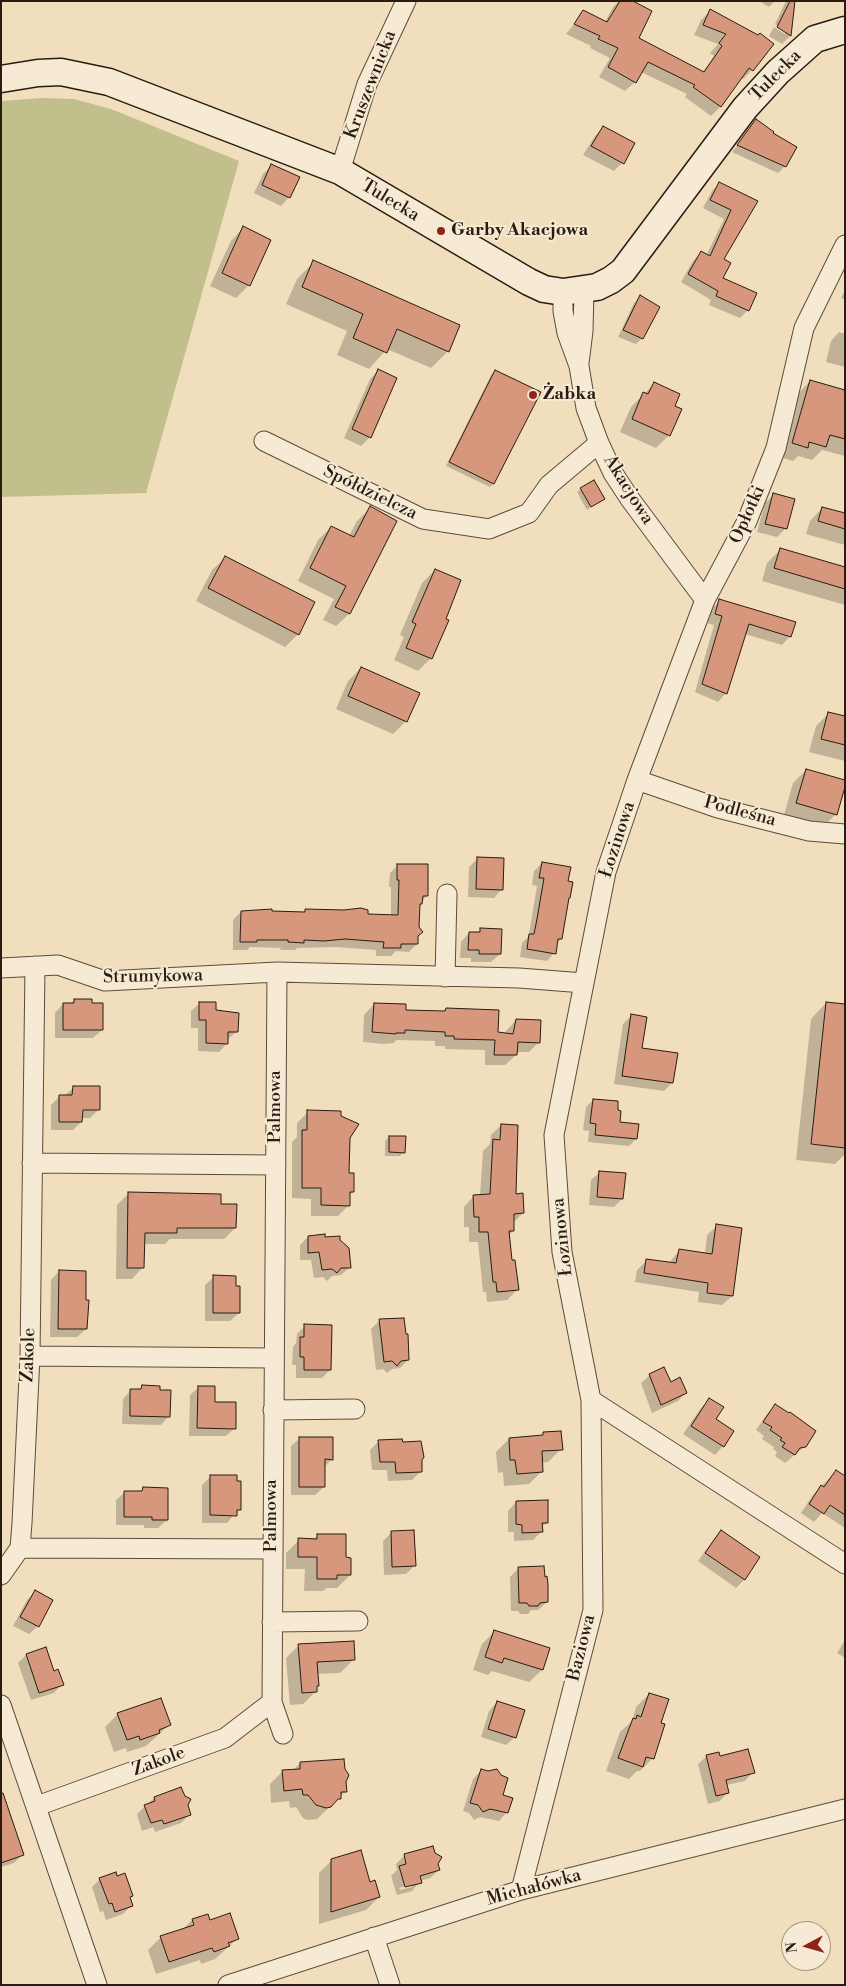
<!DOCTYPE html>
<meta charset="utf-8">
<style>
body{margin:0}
#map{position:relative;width:846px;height:1986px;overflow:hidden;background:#f1debd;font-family:"Libre Bodoni",serif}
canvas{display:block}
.frame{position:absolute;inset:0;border:2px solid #291c11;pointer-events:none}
.north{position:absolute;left:781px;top:1921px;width:50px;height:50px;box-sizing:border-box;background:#f6ead4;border:1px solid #a49886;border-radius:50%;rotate:264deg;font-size:14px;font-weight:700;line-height:20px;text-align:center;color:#291c11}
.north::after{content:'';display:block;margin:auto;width:18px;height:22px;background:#8f2418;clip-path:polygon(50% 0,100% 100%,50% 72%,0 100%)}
</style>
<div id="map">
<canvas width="846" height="1986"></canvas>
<div class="frame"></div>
<div class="north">N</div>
</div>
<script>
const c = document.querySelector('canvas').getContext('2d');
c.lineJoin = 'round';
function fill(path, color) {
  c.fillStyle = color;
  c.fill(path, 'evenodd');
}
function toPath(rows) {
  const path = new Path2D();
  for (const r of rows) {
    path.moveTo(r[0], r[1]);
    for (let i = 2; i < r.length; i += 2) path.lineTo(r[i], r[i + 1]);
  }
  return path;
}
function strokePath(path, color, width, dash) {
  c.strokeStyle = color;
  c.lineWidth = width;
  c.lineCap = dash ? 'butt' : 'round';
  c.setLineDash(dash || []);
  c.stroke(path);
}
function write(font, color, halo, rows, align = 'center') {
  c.font = font + ' "Libre Bodoni",serif';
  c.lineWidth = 4;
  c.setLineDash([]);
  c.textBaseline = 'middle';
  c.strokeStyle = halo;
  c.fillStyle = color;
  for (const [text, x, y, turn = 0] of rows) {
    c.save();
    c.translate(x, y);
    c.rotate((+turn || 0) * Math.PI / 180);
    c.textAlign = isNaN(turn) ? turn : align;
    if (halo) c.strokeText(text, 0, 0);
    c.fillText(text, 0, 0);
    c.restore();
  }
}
fill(toPath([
 [43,98,74,99,111,109,239,161,146,493,1,497,1,101]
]), '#c1bf8c');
fill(toPath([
 [619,1,630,1,637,38,702,73,714,56,710,53,718,44,694,35,701,20,710,11,752,70,743,79,740,78,720,107,711,116,685,97,687,94,641,72,635,82,625,91,599,77,610,58,590,48,591,46,566,34,584,12,605,22,613,7],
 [759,1,775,1,769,7],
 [786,1,794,1,790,36,782,44,769,36,774,27,785,34,785,31,775,24],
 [756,121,785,166,778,173,732,152],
 [603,128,622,163,614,171,583,155,595,136],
 [271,166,289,197,281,206,254,193,263,174],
 [720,183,756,201,723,259,721,278,755,294,748,310,740,318,709,305,711,300,681,282,693,261,701,253,706,256,724,219,703,208,712,191],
 [243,228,249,285,236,298,210,286,231,241],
 [314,262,448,351,431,368,387,349,369,369,337,355,347,331,286,304,297,279],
 [845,290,845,300,841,298],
 [640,297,642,338,636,344,618,337,634,303],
 [839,332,845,334,845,367,826,362,831,341],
 [378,371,370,437,361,446,344,438,370,379],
 [495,371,493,484,490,487,446,466,491,375],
 [810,381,845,391,845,456,822,450,812,460,798,456,793,461,780,457,797,395],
 [654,384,673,407,669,435,656,448,620,432,631,407],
 [581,489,603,498,587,510,577,492],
 [774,494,785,529,777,537,757,532,765,503],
 [370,508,396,521,349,614,336,626,323,620,334,599,298,581,318,540,331,527,349,536,357,521],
 [822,508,845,515,845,545,806,534,810,521],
 [780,550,845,568,845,605,762,581,767,563],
 [225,558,298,634,285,647,196,601,212,570],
 [435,570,431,658,418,671,394,660,404,637,400,635,422,583],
 [720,601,790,636,782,645,745,634,726,693,718,702,695,692,714,625,707,623,711,609],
 [361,668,406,721,393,734,336,709,348,681],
 [829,713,845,718,845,761,809,752,816,726],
 [806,770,836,814,823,827,784,815,793,783],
 [478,858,502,889,494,898,468,897,469,867],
 [542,863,561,939,556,944,554,953,547,961,520,957,522,943,528,937,530,928,537,886,532,885,534,871],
 [398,865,426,896,419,906,417,944,409,952,396,951,391,956,376,956,376,950,336,947,297,948,295,950,280,950,281,948,250,947,247,950,233,950,233,920,241,912,303,913,305,911,391,916,391,887,389,887,390,873],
 [480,930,500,954,491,962,471,962,471,958,460,958,461,942,469,933,476,934],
 [74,1000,102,1030,93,1038,55,1038,55,1013,63,1004,70,1004],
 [200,1003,215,1011,237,1031,227,1040,227,1043,219,1052,198,1051,198,1028,191,1028,191,1011],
 [826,1003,845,1005,845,1154,835,1164,796,1160,811,1019],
 [374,1004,405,1011,443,1012,446,1009,497,1034,505,1034,506,1031,516,1020,539,1042,529,1052,516,1052,516,1055,505,1065,485,1065,485,1050,445,1049,445,1046,435,1046,435,1041,396,1040,394,1043,384,1044,363,1042,364,1015],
 [631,1016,641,1049,672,1083,664,1091,614,1084,623,1024],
 [73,1088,99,1109,90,1118,81,1118,81,1122,73,1130,51,1130,51,1105,60,1096,64,1096],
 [593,1100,636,1139,629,1146,588,1142,589,1131,583,1130,586,1107],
 [308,1112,340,1117,349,1138,348,1174,353,1192,349,1195,349,1205,338,1216,311,1216,311,1199,292,1198,292,1142,297,1137,297,1123],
 [501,1125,514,1195,523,1213,513,1223,513,1231,509,1235,511,1261,517,1290,507,1300,487,1302,486,1292,483,1292,478,1242,469,1242,469,1227,464,1227,464,1207,474,1196,480,1196,483,1151,490,1144,491,1135],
 [389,1137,404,1152,400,1156,385,1156,385,1141],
 [600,1172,622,1199,614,1207,589,1205,591,1180],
 [128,1194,219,1206,235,1228,224,1239,170,1239,165,1244,143,1244,143,1267,132,1279,116,1279,117,1205],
 [717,1226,732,1296,722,1305,698,1302,699,1292,635,1282,637,1270,646,1261,669,1263,679,1251,705,1254,707,1235],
 [308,1237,324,1238,350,1267,341,1275,332,1276,327,1281,323,1277,314,1278,311,1260,300,1260,300,1245],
 [59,1271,86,1329,77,1337,50,1337,51,1280],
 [214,1277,235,1287,239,1313,230,1321,205,1321,205,1285],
 [379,1321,405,1336,408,1360,400,1368,392,1369,387,1373,383,1369,376,1370,371,1329],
 [305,1326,330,1370,322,1378,296,1378,296,1365,292,1365,293,1347,296,1343,297,1334],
 [650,1375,670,1383,686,1392,678,1401,652,1413,641,1383],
 [142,1387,169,1416,161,1425,122,1424,123,1399,131,1390,139,1390],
 [199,1387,235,1428,226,1436,189,1436,190,1395],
 [710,1399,714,1419,733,1431,723,1446,715,1455,683,1434,701,1408],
 [775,1406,805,1446,785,1463,775,1456,777,1452,773,1449,774,1447,762,1439,764,1436,756,1430,767,1414],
 [544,1433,561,1449,548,1462,541,1463,542,1471,529,1484,504,1486,503,1472,498,1473,496,1452,509,1439,540,1437],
 [300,1438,332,1459,324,1467,324,1487,315,1495,291,1495,291,1446],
 [379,1441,421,1460,421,1471,412,1480,388,1481,387,1470,372,1470,370,1450],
 [836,1471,845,1477,845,1528,822,1513,814,1522,801,1513,813,1495],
 [211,1476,239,1509,227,1523,202,1523,202,1485],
 [143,1489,167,1520,158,1528,144,1528,144,1525,116,1525,116,1500,125,1492,140,1492],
 [516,1502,547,1522,541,1528,541,1532,533,1540,514,1541,514,1532,508,1532,508,1511],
 [721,1531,759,1557,744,1580,736,1588,698,1561,713,1540],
 [392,1532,415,1565,406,1574,384,1575,383,1541],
 [318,1535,345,1559,350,1575,337,1588,327,1588,323,1591,304,1591,305,1569,286,1569,286,1553,299,1540,313,1540],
 [519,1568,547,1602,538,1610,531,1610,528,1614,520,1614,518,1611,511,1611,510,1577],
 [35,1592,38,1626,29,1634,13,1626,27,1600],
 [494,1632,542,1670,529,1682,492,1671,488,1675,473,1670,482,1644],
 [845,1640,845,1658,837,1653],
 [299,1645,353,1660,340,1673,317,1674,316,1691,303,1704,290,1705,286,1658],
 [26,1655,54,1672,62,1684,54,1693,31,1700,18,1663],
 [649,1694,660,1724,652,1759,640,1771,637,1771,629,1779,606,1771,620,1732,632,1721,636,1707],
 [497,1702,515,1737,506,1745,481,1737,489,1711],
 [118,1714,169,1725,146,1746,127,1752,126,1748,114,1752,105,1727],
 [707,1756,719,1758,753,1772,745,1781,726,1785,728,1792,720,1801,708,1804,698,1764],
 [300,1763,345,1782,345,1792,317,1819,307,1820,303,1818,296,1807,290,1808,289,1801,271,1803,270,1784,283,1771,293,1770],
 [482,1770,501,1795,507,1812,499,1821,480,1817,474,1820,469,1813,463,1811,473,1779],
 [184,1797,190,1814,181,1823,155,1832,153,1827,142,1831,137,1814,154,1798],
 [1,1799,22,1855,14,1863,1,1867],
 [432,1848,439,1870,430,1878,420,1881,412,1891,397,1895,391,1876,397,1870,396,1864,404,1856],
 [412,1884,412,1887,400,1890,399,1888],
 [332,1860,370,1883,379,1897,366,1910,319,1924,319,1873],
 [100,1879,129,1898,131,1906,123,1914,106,1920,103,1911,100,1912,92,1887],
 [207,1916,209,1921,237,1939,215,1959,201,1964,200,1960,156,1974,148,1950,161,1937,182,1930,192,1920]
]), '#0003');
const building = toPath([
 [620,1,633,1,652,11,639,38,704,72,722,46,719,43,726,34,703,25,710,9,758,35,760,33,774,44,753,71,749,68,721,107,693,87,695,85,648,62,636,83,608,67,618,48,598,39,600,36,574,24,583,10,607,22,620,1],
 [790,1,795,1,791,36,777,27,790,1],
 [756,119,774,132,773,133,797,147,786,167,737,145,756,119],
 [603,126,635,143,624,164,591,146,603,126],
 [271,164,300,177,290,198,262,185,271,164],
 [719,182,758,201,724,259,731,263,723,278,757,293,749,311,716,296,718,291,688,274,701,251,710,256,731,210,710,200,719,182],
 [243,226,271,240,250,286,222,273,243,226],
 [313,260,460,325,449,352,397,329,387,353,353,338,363,314,302,287,313,260],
 [640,295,660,307,643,339,623,330,640,295],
 [378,369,397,378,371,438,352,429,378,369],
 [495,370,541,392,494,484,449,462,495,370],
 [810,380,845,390,845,439,830,435,826,447,809,442,808,448,792,443,810,380],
 [654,382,680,394,675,406,682,409,670,436,632,419,643,392,648,394,654,382],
 [594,480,605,499,591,507,580,488,594,480],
 [773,493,795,499,787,529,765,524,773,493],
 [370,506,397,521,350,614,335,607,346,586,310,568,331,526,354,537,370,506],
 [822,507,845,513,845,529,818,521,822,507],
 [780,548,845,567,845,589,774,568,780,548],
 [225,556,315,602,299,635,208,588,225,556],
 [435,569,461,580,446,619,449,620,432,659,406,648,416,624,412,622,435,569],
 [719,599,796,622,791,637,749,624,727,694,702,684,722,616,715,614,719,599],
 [361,667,420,693,407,722,348,696,361,667],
 [828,712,845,716,845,745,821,739,828,712],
 [806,769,845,780,845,787,837,815,796,803,806,769],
 [477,857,504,858,503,890,476,889,477,857],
 [542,862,571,867,568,881,573,882,570,898,569,898,562,939,558,939,556,954,527,949,529,934,534,934,537,919,544,878,539,878,542,862],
 [397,864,428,864,428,896,423,896,422,904,420,904,419,927,423,932,418,936,418,944,401,944,401,948,383,948,384,942,345,939,324,941,304,940,304,943,288,942,288,940,257,940,257,942,240,942,241,911,272,909,272,911,305,912,305,909,344,910,361,908,368,910,368,914,398,915,399,880,397,880,397,864],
 [480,928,502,929,501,954,479,954,479,950,468,950,469,932,480,932,480,928],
 [74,999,92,999,92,1003,103,1003,103,1030,63,1030,63,1003,74,1003,74,999],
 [199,1002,216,1002,216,1010,239,1013,238,1032,228,1032,228,1044,206,1043,206,1020,199,1020,199,1002],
 [826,1002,845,1004,845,1148,811,1144,826,1002],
 [374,1003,406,1004,406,1010,445,1011,446,1008,499,1010,498,1032,513,1034,516,1019,541,1020,540,1043,518,1042,517,1055,494,1055,495,1040,454,1039,454,1036,445,1036,445,1032,405,1030,405,1033,396,1033,396,1034,372,1032,374,1003],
 [631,1014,647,1017,642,1048,678,1053,673,1083,622,1076,631,1014],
 [73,1086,100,1086,100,1110,83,1110,82,1122,59,1122,59,1095,72,1095,73,1086],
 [593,1099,618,1101,618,1110,621,1111,620,1122,639,1124,637,1139,595,1135,596,1124,590,1123,593,1099],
 [307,1110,341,1111,341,1116,359,1124,350,1138,349,1173,354,1173,354,1192,350,1192,350,1206,321,1205,321,1188,302,1188,302,1130,307,1130,307,1110],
 [501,1124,518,1125,516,1194,523,1193,524,1213,514,1214,514,1231,509,1231,512,1260,515,1260,519,1290,497,1292,496,1282,493,1282,488,1232,479,1232,479,1217,474,1217,473,1195,490,1194,493,1139,500,1140,501,1124],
 [389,1136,406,1136,405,1153,389,1152,389,1136],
 [599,1171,626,1173,623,1199,597,1197,599,1171],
 [128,1192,221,1194,221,1204,237,1204,236,1228,177,1228,177,1233,145,1233,144,1268,127,1268,128,1192],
 [716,1224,742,1228,733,1296,707,1293,708,1283,644,1273,646,1259,676,1263,679,1249,712,1254,716,1224],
 [325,1234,325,1237,340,1236,340,1240,349,1248,351,1268,341,1268,337,1273,332,1269,322,1270,319,1252,308,1253,308,1236,325,1234],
 [59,1270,86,1271,86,1300,89,1300,87,1329,58,1329,59,1270],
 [213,1275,236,1276,236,1286,240,1286,240,1313,213,1313,213,1275],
 [404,1318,406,1334,408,1334,409,1360,401,1361,397,1366,392,1361,384,1362,379,1319,404,1318],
 [304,1324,332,1325,331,1370,304,1370,304,1357,300,1357,300,1337,304,1337,304,1324],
 [664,1367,671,1382,680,1377,687,1393,661,1405,649,1374,664,1367],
 [142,1385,160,1386,160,1390,171,1390,170,1417,130,1416,130,1389,141,1389,142,1385],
 [198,1386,215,1386,215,1402,236,1402,236,1429,197,1428,198,1386],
 [709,1398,724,1407,716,1419,734,1431,724,1447,691,1426,709,1398],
 [775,1404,789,1413,790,1412,816,1431,806,1447,800,1448,795,1455,782,1447,785,1443,780,1440,782,1438,770,1430,772,1427,763,1422,775,1404],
 [561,1431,563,1450,542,1451,543,1472,517,1474,515,1460,510,1460,509,1438,543,1435,543,1432,561,1431],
 [299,1437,333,1437,333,1460,325,1459,325,1487,299,1487,299,1437],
 [402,1439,403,1442,421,1441,424,1457,422,1460,422,1472,396,1473,395,1462,380,1462,378,1440,402,1439],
 [836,1470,845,1476,845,1515,830,1505,824,1514,809,1504,821,1485,824,1487,836,1470],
 [210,1475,237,1475,237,1481,241,1481,241,1510,237,1510,237,1516,210,1515,210,1475],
 [143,1487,168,1488,168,1520,152,1520,152,1517,124,1517,124,1491,142,1491,143,1487],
 [548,1500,548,1523,542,1523,543,1532,522,1533,522,1525,516,1524,516,1501,548,1500],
 [414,1530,416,1566,392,1567,391,1531,414,1530],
 [721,1530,760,1557,745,1580,705,1553,721,1530],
 [317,1534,346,1534,346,1557,351,1558,351,1575,337,1575,337,1579,317,1579,317,1557,298,1557,298,1538,317,1539,317,1534],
 [544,1566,545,1577,547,1576,548,1584,548,1602,540,1603,538,1606,529,1606,527,1603,519,1603,518,1567,544,1566],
 [35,1590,53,1600,39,1627,20,1617,35,1590],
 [494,1630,550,1648,543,1670,504,1658,502,1663,485,1657,494,1630],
 [354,1641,355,1660,317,1662,319,1686,317,1686,317,1692,302,1693,298,1644,354,1641],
 [46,1647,54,1671,58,1669,64,1685,39,1693,26,1654,46,1647],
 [649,1693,669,1699,661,1723,665,1724,654,1759,646,1757,643,1767,618,1758,633,1718,636,1719,637,1715,641,1717,649,1693],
 [161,1698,171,1725,159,1730,160,1733,140,1740,139,1736,127,1740,117,1713,161,1698],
 [497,1701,525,1710,516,1738,488,1729,497,1701],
 [748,1749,755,1773,726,1780,729,1793,716,1796,706,1755,719,1752,720,1756,748,1749],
 [344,1759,345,1769,349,1775,346,1782,347,1792,341,1792,341,1799,338,1799,331,1807,326,1808,316,1805,308,1795,303,1795,302,1789,284,1791,282,1770,300,1769,300,1762,344,1759],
 [481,1769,488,1771,497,1769,501,1775,508,1778,503,1795,513,1798,508,1813,490,1809,483,1812,478,1805,470,1803,481,1769],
 [181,1787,185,1796,191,1799,188,1805,191,1815,164,1824,162,1820,151,1823,144,1805,155,1801,154,1797,181,1787],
 [1,1793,3,1793,24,1855,1,1863,1,1793],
 [433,1846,435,1853,442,1857,438,1864,440,1870,420,1876,422,1883,405,1887,399,1866,406,1864,404,1854,433,1846],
 [361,1850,370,1882,375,1880,380,1897,331,1912,331,1859,361,1850],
 [116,1872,117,1876,125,1873,133,1896,130,1897,133,1906,115,1912,112,1903,109,1904,99,1878,116,1872],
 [230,1913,239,1939,228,1943,230,1946,214,1952,212,1948,169,1962,160,1936,194,1925,192,1919,208,1914,210,1920,230,1913]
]);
fill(building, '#d6977c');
strokePath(building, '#291c11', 1);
const street = toPath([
 [340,171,367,84,406,1],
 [845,245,804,328,776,448,747,521,705,600,637,780,606,872,554,1135,562,1252,591,1400,845,1564],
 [563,292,563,311,567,333,579,366,586,408,599,443,613,473,630,499,705,600],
 [579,363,583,331,584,290],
 [264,441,423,519,489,529,529,513,549,485,599,443],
 [637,780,718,808,809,831,845,834],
 [1,968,58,965,105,981,277,972,519,978,584,983],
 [277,972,272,1702,283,1734],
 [445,977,447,894],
 [32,1163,276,1165],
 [30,1356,273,1358],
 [273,1410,355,1409],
 [20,1548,272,1549],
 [1,1575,20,1548,22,1523,30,1356,35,966],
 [272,1622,358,1621],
 [1,1705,97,1985],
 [37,1806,225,1738,272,1702],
 [521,1890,593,1610,591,1400],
 [374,1937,390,1985],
 [228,1985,521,1890,845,1809]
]);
const secondary = toPath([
 [1,79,38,73,61,72,109,82,340,171,529,282,544,289,563,292,597,287,611,280,623,271,745,108,778,72,815,39,845,30]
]);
strokePath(street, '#5b4c3c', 21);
strokePath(secondary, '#291c11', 29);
strokePath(street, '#f6ead4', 19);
strokePath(secondary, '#f6ead4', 26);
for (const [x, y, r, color] of [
 [441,231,5,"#8f2418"],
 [533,395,5,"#8f2418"]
]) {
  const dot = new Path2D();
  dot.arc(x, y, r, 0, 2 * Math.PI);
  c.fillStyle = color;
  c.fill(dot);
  strokePath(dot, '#f6ead4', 2);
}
write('18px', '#291c11', '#f6ead4', [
 ["Tulecka",776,76,-45],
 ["Kruszewnicka",371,85,-69],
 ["Tulecka",390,201,31],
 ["Akacjowa",628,490,58],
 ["Spółdzielcza",370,493,26],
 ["Opłotki",748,515,-66],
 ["Podleśna",740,812,15],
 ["Łozinowa",618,840,-72],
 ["Strumykowa",153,977,-1],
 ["Palmowa",276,1107,-90],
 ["Łozinowa",563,1237,-96],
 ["Zakole",29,1355,-88],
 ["Palmowa",272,1516,-90],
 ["Baziowa",582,1648,-76],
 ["Zakole",159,1762,-20],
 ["Michałówka",534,1888,-15]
]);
write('bold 18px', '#291c11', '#f6ead4', [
 ["Garby Akacjowa",451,231],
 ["Żabka",543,395]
], 'left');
</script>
